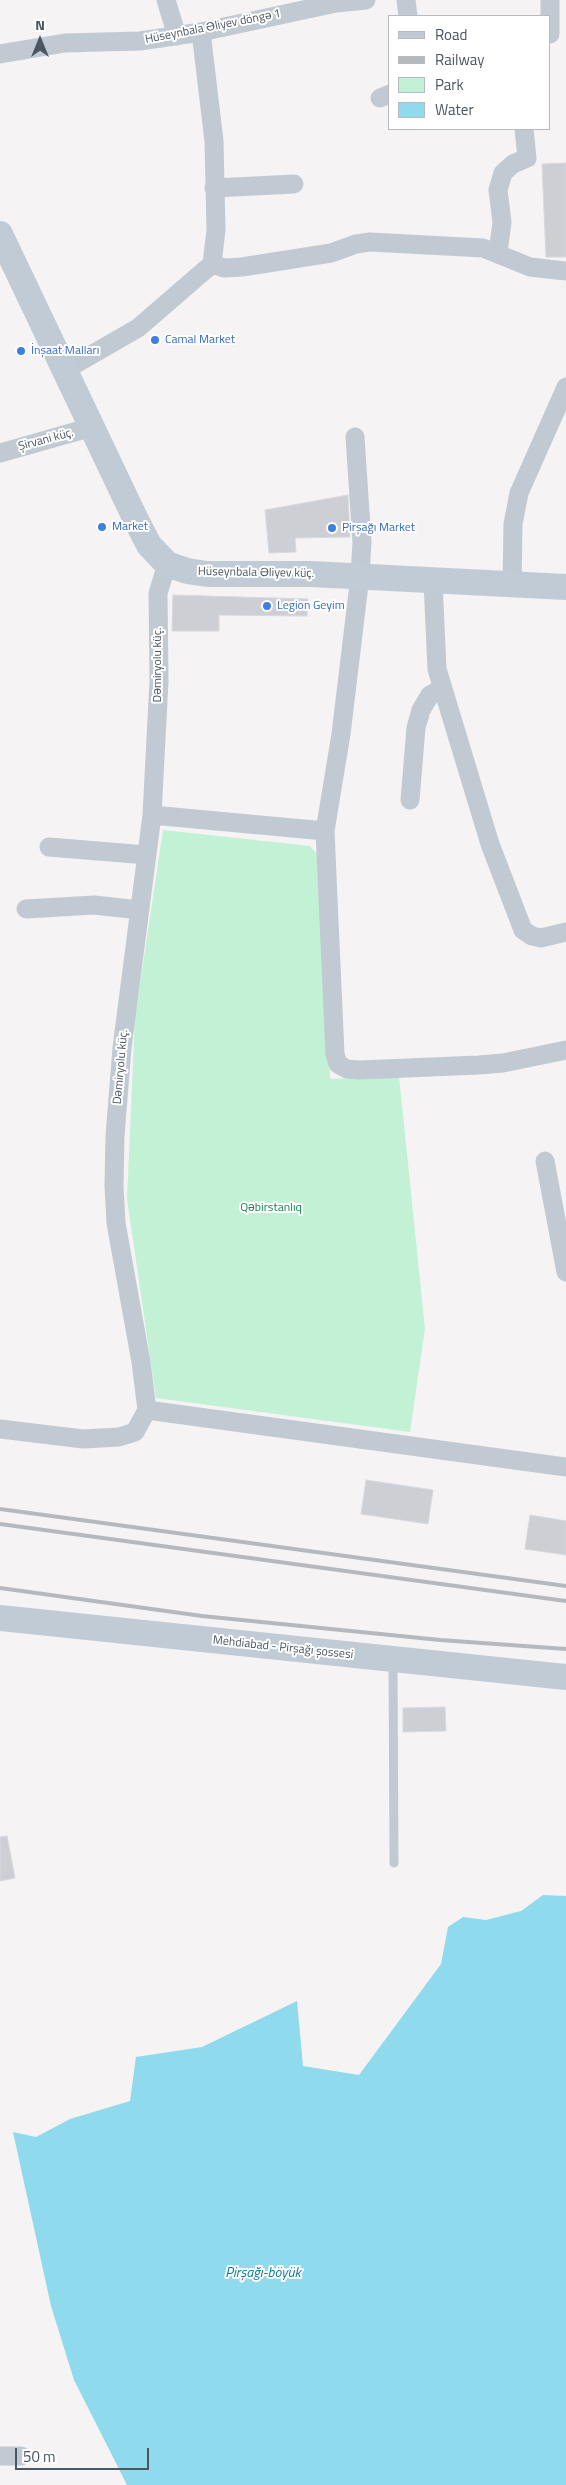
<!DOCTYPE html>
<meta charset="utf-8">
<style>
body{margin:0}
#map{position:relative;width:566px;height:2485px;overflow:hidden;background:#f5f3f3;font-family:"Titillium Web",sans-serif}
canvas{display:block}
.legend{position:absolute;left:388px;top:15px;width:162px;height:115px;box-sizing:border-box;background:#fff;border:1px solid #b7bbc0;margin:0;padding:6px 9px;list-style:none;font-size:15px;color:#4a5661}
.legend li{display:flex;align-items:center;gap:10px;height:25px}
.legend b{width:25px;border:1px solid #b7bbc0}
.north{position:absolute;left:15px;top:15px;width:50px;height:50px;-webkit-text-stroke:4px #fff;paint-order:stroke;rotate:0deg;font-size:14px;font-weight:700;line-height:20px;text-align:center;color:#4a5661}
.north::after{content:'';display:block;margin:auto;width:18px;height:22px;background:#4a5661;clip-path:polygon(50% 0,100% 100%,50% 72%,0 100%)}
.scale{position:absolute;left:15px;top:2448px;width:134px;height:22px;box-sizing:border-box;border:2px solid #4a5661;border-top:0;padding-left:6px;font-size:15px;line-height:18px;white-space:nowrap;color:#4a5661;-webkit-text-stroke:4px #fff;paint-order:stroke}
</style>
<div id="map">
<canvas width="566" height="2485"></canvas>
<ul class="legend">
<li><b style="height:6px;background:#c1cbd6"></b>Road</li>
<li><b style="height:6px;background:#b5b8bd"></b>Railway</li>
<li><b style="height:14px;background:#c3f1d5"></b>Park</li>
<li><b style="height:14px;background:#90daee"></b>Water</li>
</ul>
<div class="north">N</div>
<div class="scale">50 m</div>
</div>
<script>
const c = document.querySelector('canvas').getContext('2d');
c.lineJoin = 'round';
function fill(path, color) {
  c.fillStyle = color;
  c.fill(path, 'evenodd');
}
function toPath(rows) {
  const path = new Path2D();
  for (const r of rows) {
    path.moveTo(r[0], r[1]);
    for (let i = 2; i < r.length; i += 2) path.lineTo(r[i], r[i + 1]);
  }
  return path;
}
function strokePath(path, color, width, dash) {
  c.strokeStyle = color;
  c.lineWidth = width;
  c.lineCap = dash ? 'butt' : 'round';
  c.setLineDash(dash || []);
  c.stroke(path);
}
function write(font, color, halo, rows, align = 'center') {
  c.font = font + ' "Titillium Web",sans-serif';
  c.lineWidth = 4;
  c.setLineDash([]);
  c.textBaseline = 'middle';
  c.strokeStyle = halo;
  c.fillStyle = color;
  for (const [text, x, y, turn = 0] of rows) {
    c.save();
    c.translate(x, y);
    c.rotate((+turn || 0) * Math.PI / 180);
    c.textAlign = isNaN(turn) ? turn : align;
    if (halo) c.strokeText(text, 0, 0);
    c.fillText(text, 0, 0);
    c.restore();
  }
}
fill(toPath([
 [163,830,310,846,319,857,330,1079,399,1076,425,1329,410,1432,156,1398,127,1199,135,1018]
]), '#c3f1d5');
fill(toPath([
 [543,1895,566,1896,566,2485,127,2485,74,2380,51,2306,13,2132,36,2137,70,2119,130,2101,136,2057,202,2047,297,2001,303,2066,359,2075,441,1964,448,1927,463,1917,486,1920,521,1911]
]), '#90daee');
const building = toPath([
 [566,163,566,257,546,257,542,164,566,163],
 [348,495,350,537,295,538,296,552,269,553,265,510,348,495],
 [173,595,308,599,307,616,219,615,219,631,172,631,173,595],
 [366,1480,433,1490,428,1524,361,1514,366,1480],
 [530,1515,566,1521,566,1555,525,1549,530,1515],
 [445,1707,446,1731,403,1732,403,1708,445,1707],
 [7,1836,15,1878,0,1881,0,1837,7,1836]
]);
fill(building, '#cdcfd5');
strokePath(building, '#d7d9de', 1);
strokePath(toPath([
 [393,1662,394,1863]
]), '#c1cad2', 9);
strokePath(toPath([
 [166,0,177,36],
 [406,0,408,16],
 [201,32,214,141,216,230,212,264],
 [550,34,550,0],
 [0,54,65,43,140,41,201,32,336,3,366,0],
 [380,98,390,94],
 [214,188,294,184],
 [498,253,502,222,498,190,503,173,513,164,527,158,524,129],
 [65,370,138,328,212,264,224,268,242,267,331,253,356,244,370,242,483,248,530,267,566,271],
 [355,437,362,542,360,576,341,734,325,831,335,1054,338,1064,347,1069,359,1070,479,1065,503,1063,566,1050],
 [0,453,92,427],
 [433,582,437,669,490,844,523,930,532,936,541,938,566,932],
 [512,585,513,524,519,493,566,387],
 [410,800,416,728,421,710,430,695,441,689],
 [152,815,325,831],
 [49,847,147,855],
 [26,909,94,905,140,910],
 [545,1161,566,1272],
 [147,1410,566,1467],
 [0,1429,83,1439,119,1437,135,1432,147,1410,141,1362,116,1223,114,1186,115,1136,122,1048,152,815,159,681,158,593,167,564],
 [0,2456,21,2456]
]), '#c1cad2', 19);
strokePath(toPath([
 [0,234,136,520,149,545,167,564,187,571,207,574,311,574,566,587],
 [0,1618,566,1677]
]), '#c1cbd6', 26);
strokePath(toPath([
 [0,1509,566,1586],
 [0,1524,566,1601],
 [0,1588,202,1616,440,1640,566,1649]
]), '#b5b8bd', 4);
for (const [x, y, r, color] of [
 [155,340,5,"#3f7fe0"],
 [21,351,5,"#3f7fe0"],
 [102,527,5,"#3f7fe0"],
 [332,528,5,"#3f7fe0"],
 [267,606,5,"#3f7fe0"]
]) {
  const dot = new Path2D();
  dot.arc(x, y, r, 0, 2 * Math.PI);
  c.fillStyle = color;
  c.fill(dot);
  strokePath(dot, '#fff', 2);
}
write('12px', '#4a5661', '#fff', [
 ["Hüseynbala Əliyev döngə 1",213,27,-11],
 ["Şirvani küç.",46,440,-15],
 ["Hüseynbala Əliyev küç.",256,573,1],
 ["Dəmiryolu küç.",158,665,-90],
 ["Dəmiryolu küç.",121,1067,-85],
 ["Mehdiabad - Pirşağı şossesi",283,1648,6]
]);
write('12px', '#366cbe', '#fff', [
 ["Camal Market",165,340],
 ["İnşaat Malları",31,351],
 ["Market",112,527],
 ["Pirşağı Market",342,528],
 ["Legion Geyim",277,606]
], 'left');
write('12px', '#17864f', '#fff', [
 ["Qəbirstanlıq",271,1208]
]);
write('italic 14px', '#0c7c9b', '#fff', [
 ["Pirşağı-böyük",263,2274]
]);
</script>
